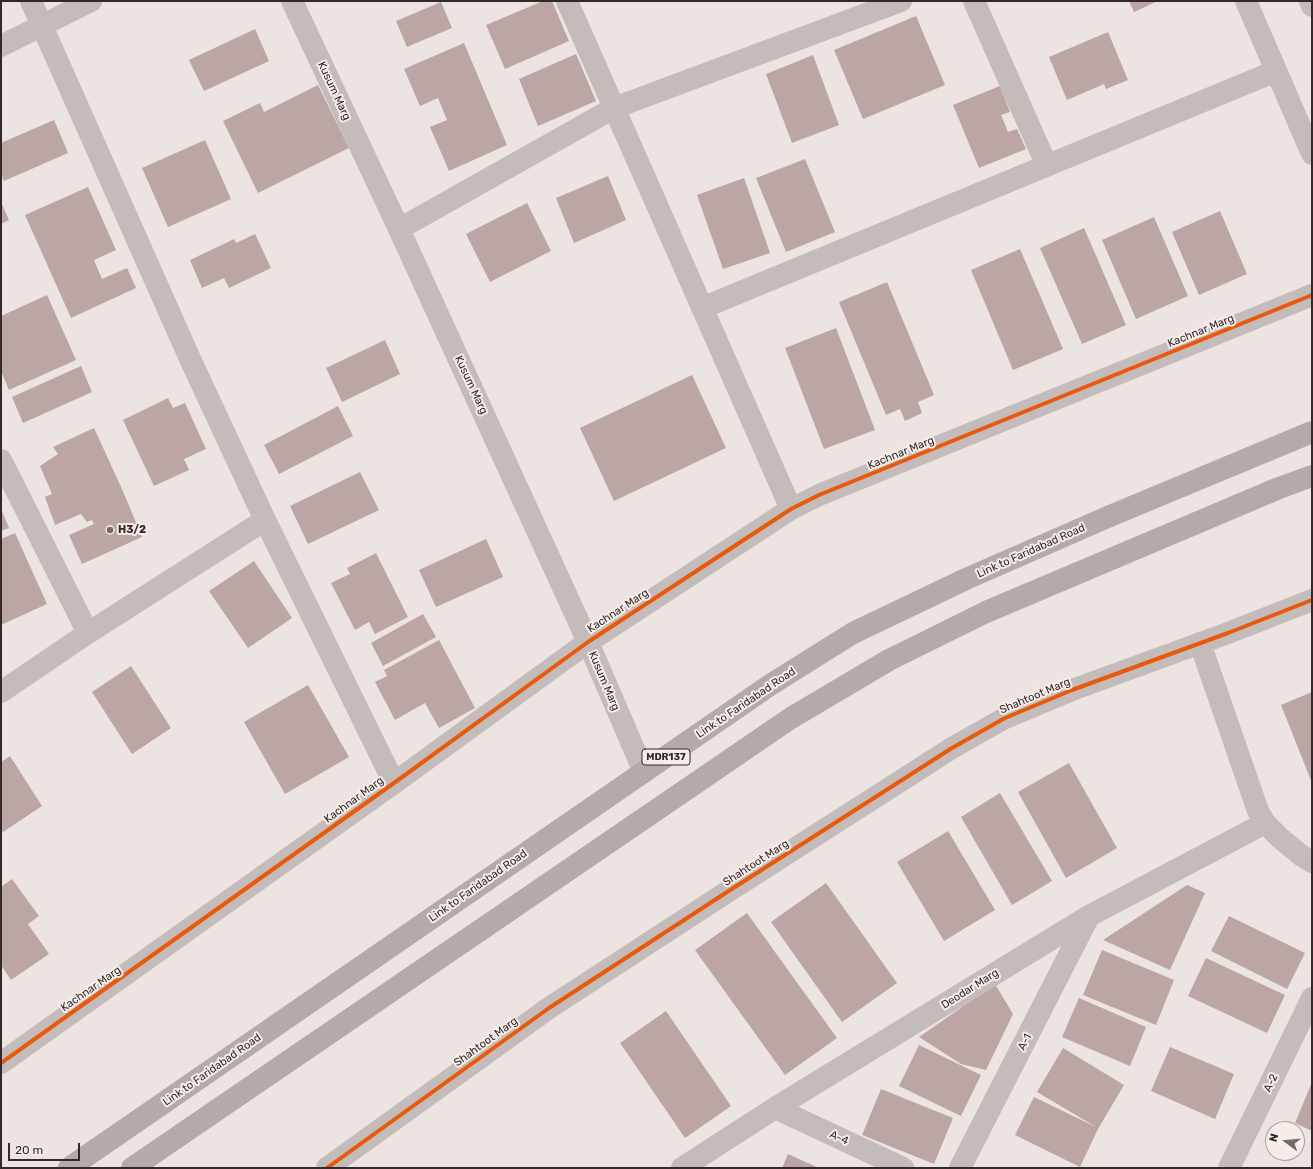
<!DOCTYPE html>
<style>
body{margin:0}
#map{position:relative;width:1313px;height:1169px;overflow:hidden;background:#ebe4e1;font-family:Rubik,sans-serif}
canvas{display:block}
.frame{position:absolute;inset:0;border:2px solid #342929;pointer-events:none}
.north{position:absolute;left:1265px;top:1121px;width:40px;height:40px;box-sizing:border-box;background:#f7ede8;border:1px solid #a99f9c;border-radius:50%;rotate:286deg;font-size:11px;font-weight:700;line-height:16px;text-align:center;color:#342929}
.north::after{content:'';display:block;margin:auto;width:14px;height:18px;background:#746a69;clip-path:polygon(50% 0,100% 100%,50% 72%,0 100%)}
.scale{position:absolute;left:8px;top:1143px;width:72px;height:18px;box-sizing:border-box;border:2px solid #342929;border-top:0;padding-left:5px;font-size:12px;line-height:14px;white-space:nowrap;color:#342929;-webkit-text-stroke:3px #f7ede8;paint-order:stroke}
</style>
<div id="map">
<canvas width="1313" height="1169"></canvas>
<div class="frame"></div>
<div class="north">N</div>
<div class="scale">20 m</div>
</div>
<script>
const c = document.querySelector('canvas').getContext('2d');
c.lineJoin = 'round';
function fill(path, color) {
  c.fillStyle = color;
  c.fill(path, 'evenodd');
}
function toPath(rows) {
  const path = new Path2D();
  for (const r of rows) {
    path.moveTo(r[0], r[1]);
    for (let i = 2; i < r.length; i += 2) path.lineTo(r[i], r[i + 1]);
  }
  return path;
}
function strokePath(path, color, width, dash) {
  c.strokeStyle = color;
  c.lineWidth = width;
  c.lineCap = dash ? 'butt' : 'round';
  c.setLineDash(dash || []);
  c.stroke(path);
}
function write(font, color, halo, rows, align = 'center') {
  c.font = font + ' Rubik,sans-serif';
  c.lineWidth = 4;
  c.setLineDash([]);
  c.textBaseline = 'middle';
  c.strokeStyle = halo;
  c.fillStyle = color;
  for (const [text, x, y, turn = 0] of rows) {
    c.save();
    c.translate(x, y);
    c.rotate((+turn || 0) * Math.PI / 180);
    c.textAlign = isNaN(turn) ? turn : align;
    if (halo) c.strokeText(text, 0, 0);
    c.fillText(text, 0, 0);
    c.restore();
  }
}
fill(toPath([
 [543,1,552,1,569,41,505,69,486,25],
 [1129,1,1158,1,1134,12],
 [441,2,452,28,407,47,396,21],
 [916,16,945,85,863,119,834,50],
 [255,29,269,61,204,91,189,60],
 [1108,32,1128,80,1106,89,1104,84,1067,100,1049,57],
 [464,43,507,145,449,171,430,127,447,120,438,98,420,106,404,69],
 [576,54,596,101,538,126,519,79],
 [813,55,839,125,792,143,766,74],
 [318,85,349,148,258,193,223,121,260,103,264,112],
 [1000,86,1010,112,1001,115,1008,132,1017,129,1026,149,979,168,953,105],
 [54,120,68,153,4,181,1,174,1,143],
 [205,140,231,199,168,227,142,168],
 [805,159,835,232,786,252,756,178],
 [608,176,626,220,574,243,556,198],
 [744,178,770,253,723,269,697,195],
 [88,187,116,250,94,260,102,279,127,268,136,288,71,318,25,215],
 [1,202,9,220,1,224],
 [527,203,551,251,490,282,466,234],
 [1220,211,1247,274,1199,295,1172,232],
 [1154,217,1188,296,1136,319,1102,240],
 [1084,228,1126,325,1082,344,1040,248],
 [255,234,271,268,229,288,224,278,202,288,190,260,234,239,236,243],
 [1020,249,1063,349,1013,370,971,270],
 [887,282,934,395,918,402,922,413,905,421,900,409,886,415,839,302],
 [47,295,76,360,9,390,1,371,1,316],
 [836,328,875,430,824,449,785,348],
 [385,340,400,374,342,402,326,368],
 [81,366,92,392,23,423,12,397],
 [692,375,726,448,614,501,580,428],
 [168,398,173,408,185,403,206,449,184,459,189,470,154,486,123,420],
 [338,406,353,436,279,474,264,445],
 [94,428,122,489,142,537,82,564,69,535,94,524,92,520,87,522,81,514,55,525,45,497,52,494,40,466,58,454,53,447],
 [360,472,379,510,308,544,290,506],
 [1,509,9,528,1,531],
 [15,533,47,604,1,625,1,539],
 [486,539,503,577,436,607,419,570],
 [376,553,408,617,375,634,369,622,355,630,331,583,350,574,347,568],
 [254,561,292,618,248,648,209,591],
 [423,614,436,637,383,666,371,643],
 [439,640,475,708,439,728,425,703,395,720,375,682,387,676,384,670],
 [131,666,171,728,132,754,92,692],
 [308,685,349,757,285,794,244,722],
 [1312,692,1312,783,1281,705],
 [10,756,42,806,3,832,1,828,1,762],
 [1069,763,1117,848,1066,878,1018,792],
 [1000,793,1052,881,1012,905,961,817],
 [948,831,995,910,944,941,897,862],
 [12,879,39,916,28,924,49,954,11,980,1,965,1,887],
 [826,883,897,983,842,1022,771,922],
 [1187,885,1205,893,1170,970,1103,940],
 [747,913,837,1038,785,1075,695,950],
 [1229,916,1305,953,1287,989,1211,951],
 [1102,950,1174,980,1156,1025,1083,995],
 [1206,958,1285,995,1267,1033,1188,996],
 [995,984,1013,1014,986,1070,961,1064,919,1037],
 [1079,998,1146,1027,1130,1066,1062,1037],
 [666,1011,731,1106,685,1138,620,1043],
 [919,1045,981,1075,961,1116,899,1086],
 [1170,1047,1234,1074,1215,1119,1151,1091],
 [1063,1048,1124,1085,1098,1129,1080,1167,1015,1135,1034,1097,1096,1127,1037,1092],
 [1312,1082,1312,1131,1295,1123],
 [881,1089,953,1118,934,1164,862,1135],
 [788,1154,819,1168,782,1168]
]), '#bca6a5');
strokePath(toPath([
 [31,1,191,361,265,520,394,783],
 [292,1,399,229,588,642,644,772],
 [567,1,791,509],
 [974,1,1047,166],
 [1246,1,1312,154],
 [1310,1,1312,6],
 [1,46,91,1],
 [399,229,614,108,901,1],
 [702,308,1276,71],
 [1,460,88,633],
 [1200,643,1258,811,1265,823,1280,838,1302,856,1312,862],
 [1,692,88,633,265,520],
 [1,1063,394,783,588,642,791,509,819,495,1312,295],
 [775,1108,903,1168],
 [327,1168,549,1008,724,894,952,748,1005,718,1072,690,1228,633,1312,600],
 [682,1168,775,1108,1089,916,1265,823],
 [960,1168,1089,916],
 [1229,1168,1312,998]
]), '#c3bcba', 22);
strokePath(toPath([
 [69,1168,770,685,853,633,966,579,1110,516,1312,432],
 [132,1168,791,718,889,660,986,612,1279,488,1312,476]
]), '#b3aba9', 22);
strokePath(toPath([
 [1,1063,394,783,588,642,791,509,819,495,1312,295],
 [327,1168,549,1008,724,894,952,748,1005,718,1072,690,1228,633,1312,600]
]), '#e8590c', 4);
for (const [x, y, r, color] of [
 [110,530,4,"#746a69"]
]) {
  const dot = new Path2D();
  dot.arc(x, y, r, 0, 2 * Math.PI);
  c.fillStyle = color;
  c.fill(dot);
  strokePath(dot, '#f7ede8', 1.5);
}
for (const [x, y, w] of [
 [666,757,48]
]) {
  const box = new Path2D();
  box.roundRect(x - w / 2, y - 8, w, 16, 3);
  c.fillStyle = '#f7ede8';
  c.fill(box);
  strokePath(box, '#342929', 1);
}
write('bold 10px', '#342929', null, [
 ["MDR137",666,757]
]);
write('11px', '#342929', '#f7ede8', [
 ["Kusum Marg",334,91,65],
 ["Kachnar Marg",1201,331,-22],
 ["Kusum Marg",471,385,65],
 ["Kachnar Marg",901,453,-22],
 ["Link to Faridabad Road",1031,551,-24],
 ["Kachnar Marg",618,611,-33],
 ["Kusum Marg",604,681,67],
 ["Shahtoot Marg",1035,696,-23],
 ["Link to Faridabad Road",746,703,-34],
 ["Kachnar Marg",354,800,-36],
 ["Shahtoot Marg",756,863,-33],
 ["Link to Faridabad Road",478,886,-35],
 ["Kachnar Marg",91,989,-35],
 ["Deodar Marg",970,989,-32],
 ["Shahtoot Marg",486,1042,-36],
 ["A-1",1025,1042,-63],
 ["Link to Faridabad Road",212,1070,-35],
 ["A-2",1271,1083,-64],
 ["A-4",839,1138,25]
]);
write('bold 11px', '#342929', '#f7ede8', [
 ["H3/2",118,530]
], 'left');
</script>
